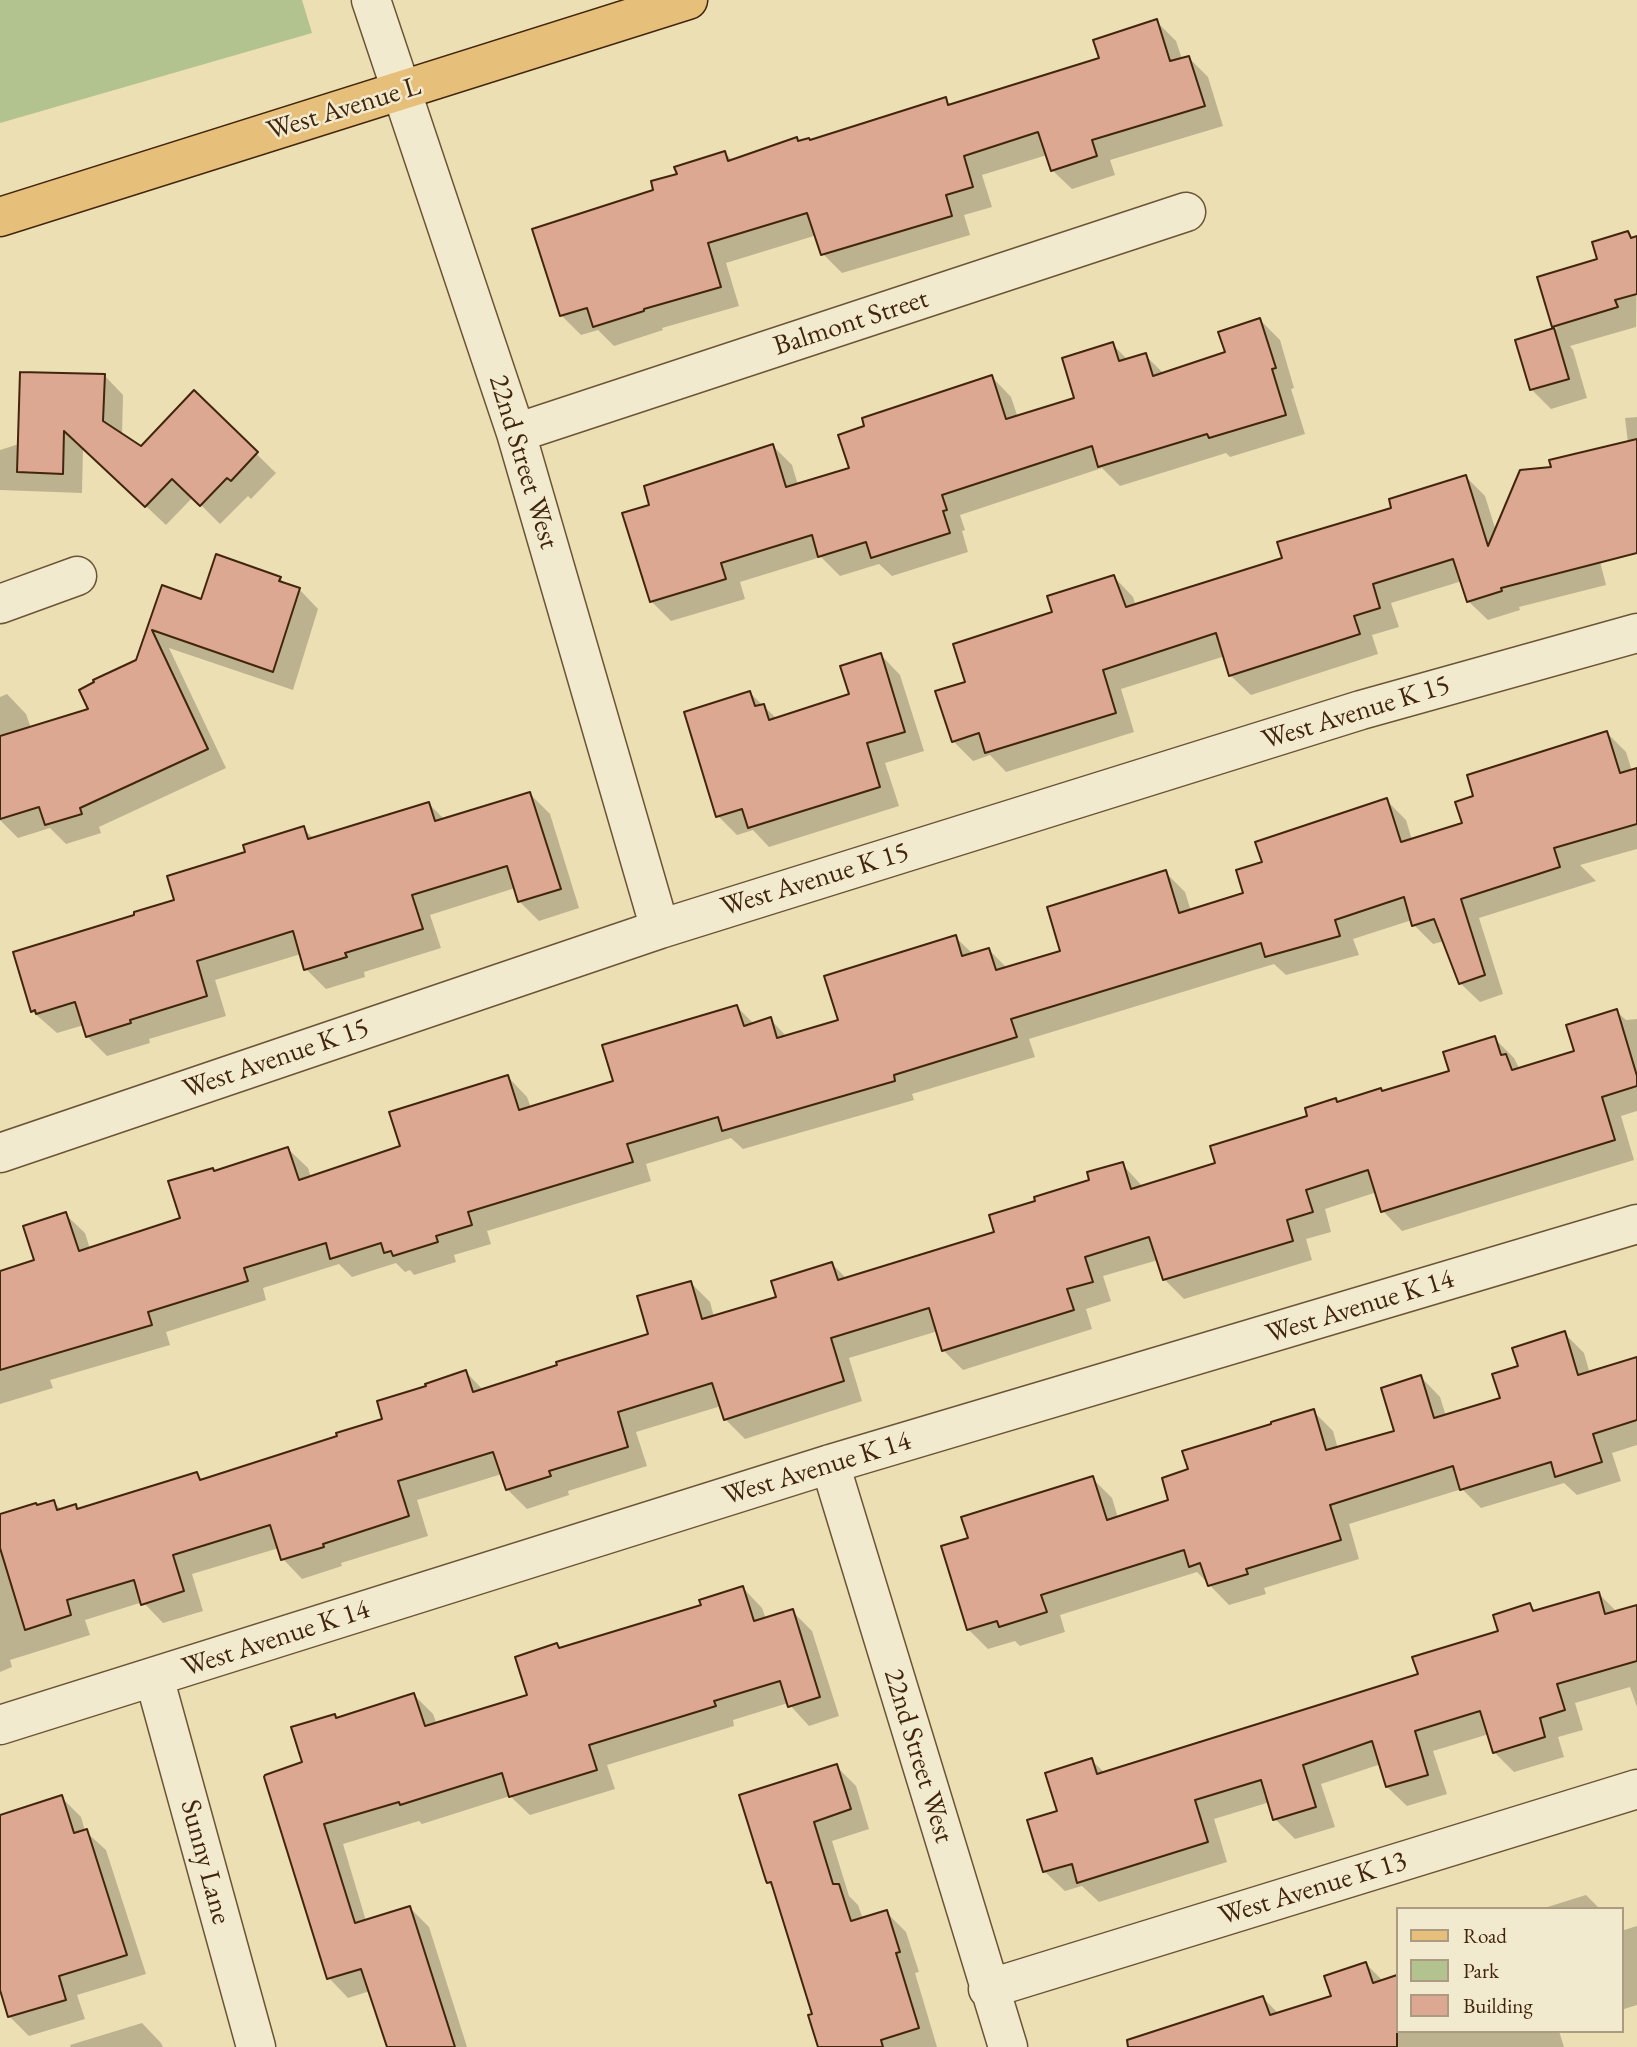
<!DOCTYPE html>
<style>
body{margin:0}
#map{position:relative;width:1637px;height:2047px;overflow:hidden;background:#ebdfb3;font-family:"EB Garamond",serif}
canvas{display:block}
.legend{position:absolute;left:1396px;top:1907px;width:228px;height:126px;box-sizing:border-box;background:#f2eace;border:2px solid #ac9b81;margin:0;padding:9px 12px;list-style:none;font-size:21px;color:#42250d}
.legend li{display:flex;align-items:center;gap:14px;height:35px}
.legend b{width:35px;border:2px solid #ac9b81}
</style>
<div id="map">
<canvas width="1637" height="2047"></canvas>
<ul class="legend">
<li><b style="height:9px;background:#e6c07a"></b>Road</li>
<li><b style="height:19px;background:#b2c390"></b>Park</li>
<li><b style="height:19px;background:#dca891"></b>Building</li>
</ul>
</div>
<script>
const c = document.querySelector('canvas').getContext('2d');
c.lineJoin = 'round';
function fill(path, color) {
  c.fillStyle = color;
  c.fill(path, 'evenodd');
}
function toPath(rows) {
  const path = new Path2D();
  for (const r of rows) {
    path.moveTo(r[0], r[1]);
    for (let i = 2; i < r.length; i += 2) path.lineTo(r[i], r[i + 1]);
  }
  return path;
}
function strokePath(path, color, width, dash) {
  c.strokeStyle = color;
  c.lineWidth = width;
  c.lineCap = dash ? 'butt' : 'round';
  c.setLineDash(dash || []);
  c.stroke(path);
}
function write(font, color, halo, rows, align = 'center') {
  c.font = font + ' "EB Garamond",serif';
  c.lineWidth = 5;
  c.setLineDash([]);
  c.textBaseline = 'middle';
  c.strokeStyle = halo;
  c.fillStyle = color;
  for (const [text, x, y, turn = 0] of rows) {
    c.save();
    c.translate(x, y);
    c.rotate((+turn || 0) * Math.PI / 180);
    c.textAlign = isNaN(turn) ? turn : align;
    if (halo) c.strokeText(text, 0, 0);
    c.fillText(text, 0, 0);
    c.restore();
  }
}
fill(toPath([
 [0,0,302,0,312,33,0,123]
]), '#b2c390');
fill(toPath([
 [1156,21,1176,41,1182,59,1188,57,1208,77,1223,126,1110,160,1115,175,1072,189,1052,170,1047,155,982,175,992,207,964,215,970,235,842,273,823,254,817,235,726,263,739,306,662,328,663,330,614,346,598,330,581,335,561,315,655,191,679,175,725,153,733,161,796,139,800,143,810,141,945,99,952,106,1101,59],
 [1627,233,1633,239,1637,238,1636,327,1570,346,1573,350,1587,398,1551,409,1531,389,1517,341,1557,329,1554,326,1600,260],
 [1260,320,1280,340,1294,388,1291,389,1305,434,1230,457,1226,453,1120,486,1102,468,960,515,965,530,962,531,968,552,892,576,879,564,840,576,821,557,740,582,745,599,671,621,652,602,625,514,652,506,773,446,792,465,798,485,851,469,992,377,1011,397,1018,418,1077,400,1112,344,1128,360,1145,355,1164,374,1227,353],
 [104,375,123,395,122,436,141,448,194,393,276,473,251,499,248,496,220,524,193,497,166,525,83,447,82,493,0,490,0,450,19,444],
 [1637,417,1637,536,1595,542,1606,585,1519,607,1520,610,1488,620,1468,601,1462,581,1391,603,1399,627,1372,635,1378,654,1251,695,1231,676,1225,656,1121,689,1134,732,1006,772,990,755,973,761,953,741,967,683,1054,614,1114,577,1133,597,1136,606,1284,559,1466,477,1485,496,1496,531,1553,469,1628,443,1625,418],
 [280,578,286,585,299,589,318,609,293,690,169,648,226,768,99,827,101,833,66,844,50,828,18,838,0,820,0,697,7,694,26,714,31,728,90,710,138,661,163,588,202,601],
 [881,655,900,675,924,751,885,763,899,806,769,847,753,830,737,835,718,816,750,693,777,719,851,695],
 [1607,733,1626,752,1632,771,1637,770,1637,849,1580,865,1596,881,1479,918,1503,994,1480,1002,1460,983,1444,941,1433,944,1414,925,1412,920,1353,939,1359,955,1286,975,1274,964,1029,1039,1035,1057,912,1094,914,1100,743,1149,731,1138,646,1164,651,1181,487,1231,491,1244,454,1255,456,1262,414,1275,410,1270,405,1272,396,1263,352,1277,339,1264,263,1288,266,1300,166,1332,170,1345,50,1380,53,1388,0,1404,0,1273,36,1262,65,1214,85,1233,90,1249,182,1220,215,1172,288,1149,308,1168,311,1178,402,1147,508,1077,527,1097,531,1108,615,1082,737,1007,754,1024,770,1019,787,1037,840,1021,955,937,973,954,989,950,1008,969,1062,952,1165,872,1185,892,1191,911,1245,895,1264,863,1386,800,1406,820,1412,840,1464,824,1476,797],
 [530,794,550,814,579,908,539,921,519,901,515,888,430,915,441,948,364,972,365,977,326,989,306,969,301,954,215,980,226,1016,149,1039,150,1043,107,1056,87,1036,84,1025,57,1033,32,1011,137,916,177,901,247,853,303,828,314,839,428,803,445,820],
 [1616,1011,1626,1020,1637,1019,1637,1111,1621,1116,1634,1160,1402,1231,1383,1211,1377,1192,1325,1209,1331,1232,1306,1239,1312,1260,1184,1299,1164,1279,1158,1260,1103,1276,1111,1301,1086,1309,1092,1329,963,1370,943,1350,938,1331,849,1358,862,1401,745,1439,725,1419,721,1406,636,1432,647,1466,568,1491,569,1495,527,1509,507,1489,502,1474,417,1500,428,1536,341,1563,342,1566,302,1579,283,1559,279,1548,192,1574,203,1611,163,1623,143,1602,85,1620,90,1635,10,1660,12,1667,0,1672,0,1515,53,1502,62,1510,75,1506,79,1510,197,1474,203,1480,339,1437,384,1420,466,1372,484,1391,651,1335,690,1282,710,1302,714,1317,778,1298,832,1264,847,1279,996,1233,1037,1202,1091,1181,1122,1164,1143,1187,1217,1164,1309,1117,1336,1100,1338,1103,1383,1093,1451,1072,1494,1038,1514,1058,1520,1070,1576,1053],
 [1564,1333,1584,1353,1590,1374,1637,1359,1637,1445,1612,1453,1621,1481,1577,1495,1564,1483,1481,1508,1462,1489,1349,1524,1359,1559,1264,1588,1266,1594,1229,1605,1197,1572,1060,1615,1065,1632,1020,1646,1015,1641,988,1649,968,1629,970,1539,1092,1478,1112,1498,1118,1518,1171,1501,1191,1470,1313,1411,1333,1431,1338,1449,1396,1432,1421,1377,1440,1397,1446,1416,1502,1399,1520,1367],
 [743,1588,762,1608,766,1619,792,1611,812,1631,839,1716,809,1726,788,1703,733,1720,734,1726,607,1765,615,1789,530,1815,510,1796,422,1824,419,1821,343,1844,366,1921,410,1908,429,1927,467,2047,389,2047,370,1991,348,1998,329,1978,304,1763,335,1716,338,1719,414,1695,433,1714,437,1725,529,1697,557,1645,561,1650,703,1606],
 [1599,1594,1617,1612,1637,1607,1637,1707,1630,1687,1575,1703,1583,1730,1558,1737,1564,1757,1514,1772,1494,1752,1489,1734,1433,1751,1447,1794,1407,1806,1387,1787,1381,1764,1321,1784,1335,1827,1295,1839,1275,1819,1270,1802,1214,1819,1227,1862,1099,1902,1082,1886,1065,1891,1045,1872,1030,1822,1059,1812,1091,1760,1105,1773,1420,1675,1500,1632,1530,1605,1536,1612],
 [836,1766,856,1786,869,1829,832,1841,849,1896,858,1905,863,1919,886,1912,906,1932,919,1972,915,1973,937,2047,820,2047,814,2015,774,1888,768,1882],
 [61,1797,81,1817,85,1831,106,1850,146,1974,77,1995,85,2019,29,2036,10,2017,0,1984,0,1817],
 [1586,1895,1600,1909,1541,1909],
 [1637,1926,1637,2005,1621,2010,1621,1931],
 [1366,1964,1383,1981,1397,1977,1397,2031,1559,2031,1564,2047,1140,2047,1263,1998,1279,2014,1333,1997],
 [142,2023,161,2043,163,2047,71,2047,70,2045]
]), '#0003');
const building = toPath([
 [1157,19,1170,61,1189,56,1205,106,1092,140,1097,156,1051,171,1038,132,964,156,973,187,946,195,952,216,821,255,807,213,708,243,721,287,644,309,644,311,593,327,587,308,560,316,532,229,653,190,651,181,677,174,674,167,725,151,728,161,797,137,798,141,809,138,810,140,946,97,948,105,1099,58,1093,40,1157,19],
 [1628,231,1631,238,1637,236,1637,294,1615,300,1618,307,1552,327,1537,277,1597,259,1592,242,1628,231],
 [1260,318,1276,368,1272,369,1286,415,1209,438,1207,434,1098,467,1092,446,942,495,947,510,943,511,950,533,871,558,866,542,818,557,812,535,721,563,726,579,650,602,622,513,649,505,644,486,773,444,786,487,849,468,838,435,864,426,862,418,992,375,1006,419,1074,398,1062,358,1113,342,1119,361,1146,353,1153,376,1225,352,1218,332,1260,318],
 [1554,328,1569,379,1530,390,1515,340,1554,328],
 [20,372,105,374,103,421,141,446,194,390,258,452,231,481,227,478,200,506,172,479,145,507,64,431,63,474,17,472,20,372],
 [1637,439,1637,553,1501,588,1502,591,1467,602,1453,559,1373,584,1380,608,1354,616,1360,634,1229,676,1216,633,1103,670,1116,713,985,753,979,733,952,742,935,691,965,682,953,644,1052,612,1047,596,1114,575,1126,607,1282,558,1277,542,1391,508,1389,499,1466,475,1488,546,1520,470,1551,467,1549,460,1637,439],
 [216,554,281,577,279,581,300,588,273,672,152,630,208,749,80,808,82,814,45,825,39,807,0,819,0,736,88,709,79,690,94,682,93,680,136,660,162,585,201,599,216,554],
 [881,653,905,732,867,743,880,787,748,828,742,809,716,817,684,712,750,691,755,706,764,704,769,720,849,694,840,666,881,653],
 [1607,731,1620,773,1637,768,1637,824,1554,848,1560,867,1461,899,1485,975,1459,984,1434,919,1412,926,1404,897,1335,920,1340,936,1265,957,1261,943,1011,1019,1017,1037,894,1075,895,1081,722,1131,718,1117,627,1144,633,1162,468,1212,472,1225,436,1236,438,1242,393,1256,391,1251,384,1253,381,1243,330,1259,326,1243,244,1268,248,1281,148,1312,152,1325,0,1370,0,1271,34,1260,23,1226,66,1212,79,1251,180,1218,168,1181,213,1168,214,1171,288,1147,299,1180,400,1146,389,1112,508,1075,519,1110,613,1081,602,1045,737,1005,744,1026,771,1017,777,1038,838,1020,824,976,956,935,962,956,989,948,996,970,1060,951,1047,907,1166,870,1179,913,1243,893,1236,870,1262,862,1255,842,1387,798,1401,842,1462,823,1455,802,1473,796,1467,775,1607,731],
 [530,792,561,889,518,902,507,866,412,895,423,929,345,953,347,957,304,970,293,931,197,961,207,996,130,1020,131,1023,86,1037,75,1002,36,1014,35,1010,31,1012,13,952,134,915,134,912,174,900,167,876,245,852,243,845,304,826,308,839,429,802,435,821,530,792],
 [1617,1009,1637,1076,1637,1086,1602,1097,1615,1140,1381,1212,1368,1170,1306,1190,1313,1212,1287,1220,1293,1241,1163,1280,1149,1237,1085,1257,1093,1282,1067,1289,1074,1310,942,1351,929,1308,831,1338,844,1381,724,1420,712,1383,618,1412,628,1447,549,1471,551,1476,506,1490,493,1452,398,1481,409,1516,323,1544,324,1547,281,1560,270,1525,173,1555,184,1591,141,1605,134,1580,67,1600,71,1615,25,1630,0,1548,0,1514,36,1503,37,1505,54,1500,57,1510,76,1504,77,1509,197,1472,200,1480,337,1436,336,1433,382,1419,377,1401,426,1386,425,1384,466,1370,473,1392,557,1365,556,1362,648,1334,637,1296,691,1281,702,1319,776,1297,771,1281,832,1262,838,1280,994,1232,989,1215,1035,1201,1034,1197,1089,1180,1087,1172,1123,1162,1131,1189,1215,1163,1210,1146,1307,1116,1305,1108,1336,1098,1337,1102,1381,1088,1382,1091,1449,1071,1443,1052,1495,1036,1501,1055,1506,1054,1512,1070,1574,1051,1566,1025,1617,1009],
 [1565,1331,1578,1375,1637,1357,1637,1420,1593,1434,1602,1462,1555,1477,1551,1462,1460,1490,1453,1466,1330,1505,1341,1540,1246,1569,1248,1574,1208,1586,1200,1563,1189,1567,1184,1550,1041,1595,1047,1612,999,1627,997,1621,967,1630,941,1546,968,1538,961,1517,1093,1476,1107,1520,1168,1500,1162,1478,1188,1469,1182,1451,1271,1424,1271,1422,1314,1409,1326,1450,1394,1431,1381,1388,1421,1375,1434,1418,1500,1398,1492,1374,1518,1366,1512,1348,1565,1331],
 [743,1586,754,1621,793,1609,820,1697,788,1707,780,1681,714,1701,716,1706,589,1745,597,1770,509,1797,502,1773,400,1805,399,1802,324,1824,355,1923,410,1906,455,2047,387,2047,361,1969,327,1979,264,1777,265,1775,302,1762,291,1727,335,1714,336,1718,414,1693,425,1726,527,1695,515,1657,557,1643,559,1648,701,1605,699,1600,743,1586],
 [1599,1592,1605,1614,1637,1605,1637,1661,1557,1684,1565,1710,1540,1718,1545,1737,1493,1753,1480,1711,1415,1731,1428,1775,1386,1787,1372,1741,1303,1765,1316,1807,1273,1820,1261,1780,1195,1800,1208,1842,1077,1883,1072,1864,1043,1872,1027,1820,1057,1811,1045,1773,1092,1758,1097,1774,1418,1674,1412,1657,1498,1631,1493,1615,1530,1603,1533,1611,1599,1592],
 [837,1764,851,1809,814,1822,833,1884,839,1884,851,1921,887,1910,900,1952,896,1953,919,2028,881,2040,883,2047,818,2047,808,2015,812,2014,771,1882,767,1883,766,1881,739,1795,837,1764],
 [62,1795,74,1833,87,1829,127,1955,59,1976,66,2000,8,2017,0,1990,0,1815,62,1795],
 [1366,1962,1373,1983,1397,1975,1397,2047,1128,2047,1127,2040,1263,1996,1270,2015,1331,1996,1324,1976,1366,1962]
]);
fill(building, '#dca891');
strokePath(building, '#42250d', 2);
const minor = toPath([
 [371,0,516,433,660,929],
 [516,433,1186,212],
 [0,604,77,576],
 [0,1153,660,929,1361,710,1637,633],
 [830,1464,1008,2047],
 [154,1677,256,2047],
 [0,1725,830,1464,1637,1224],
 [988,1989,1637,1789]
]);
const major = toPath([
 [0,217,688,0]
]);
strokePath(minor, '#6c5436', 41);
strokePath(major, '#42250d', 41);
strokePath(minor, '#f2eace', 38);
strokePath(major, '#e6c07a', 38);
write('28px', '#42250d', '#f2eace', [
 ["West Avenue L",344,109,-17],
 ["Balmont Street",851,323,-18],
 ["22nd Street West",523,462,73],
 ["West Avenue K 15",1356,713,-17],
 ["West Avenue K 15",815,880,-17],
 ["West Avenue K 15",276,1059,-19],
 ["West Avenue K 14",1360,1307,-17],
 ["West Avenue K 14",817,1469,-17],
 ["West Avenue K 14",276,1639,-18],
 ["22nd Street West",918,1756,73],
 ["Sunny Lane",205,1862,75],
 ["West Avenue K 13",1313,1889,-17]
]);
</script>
